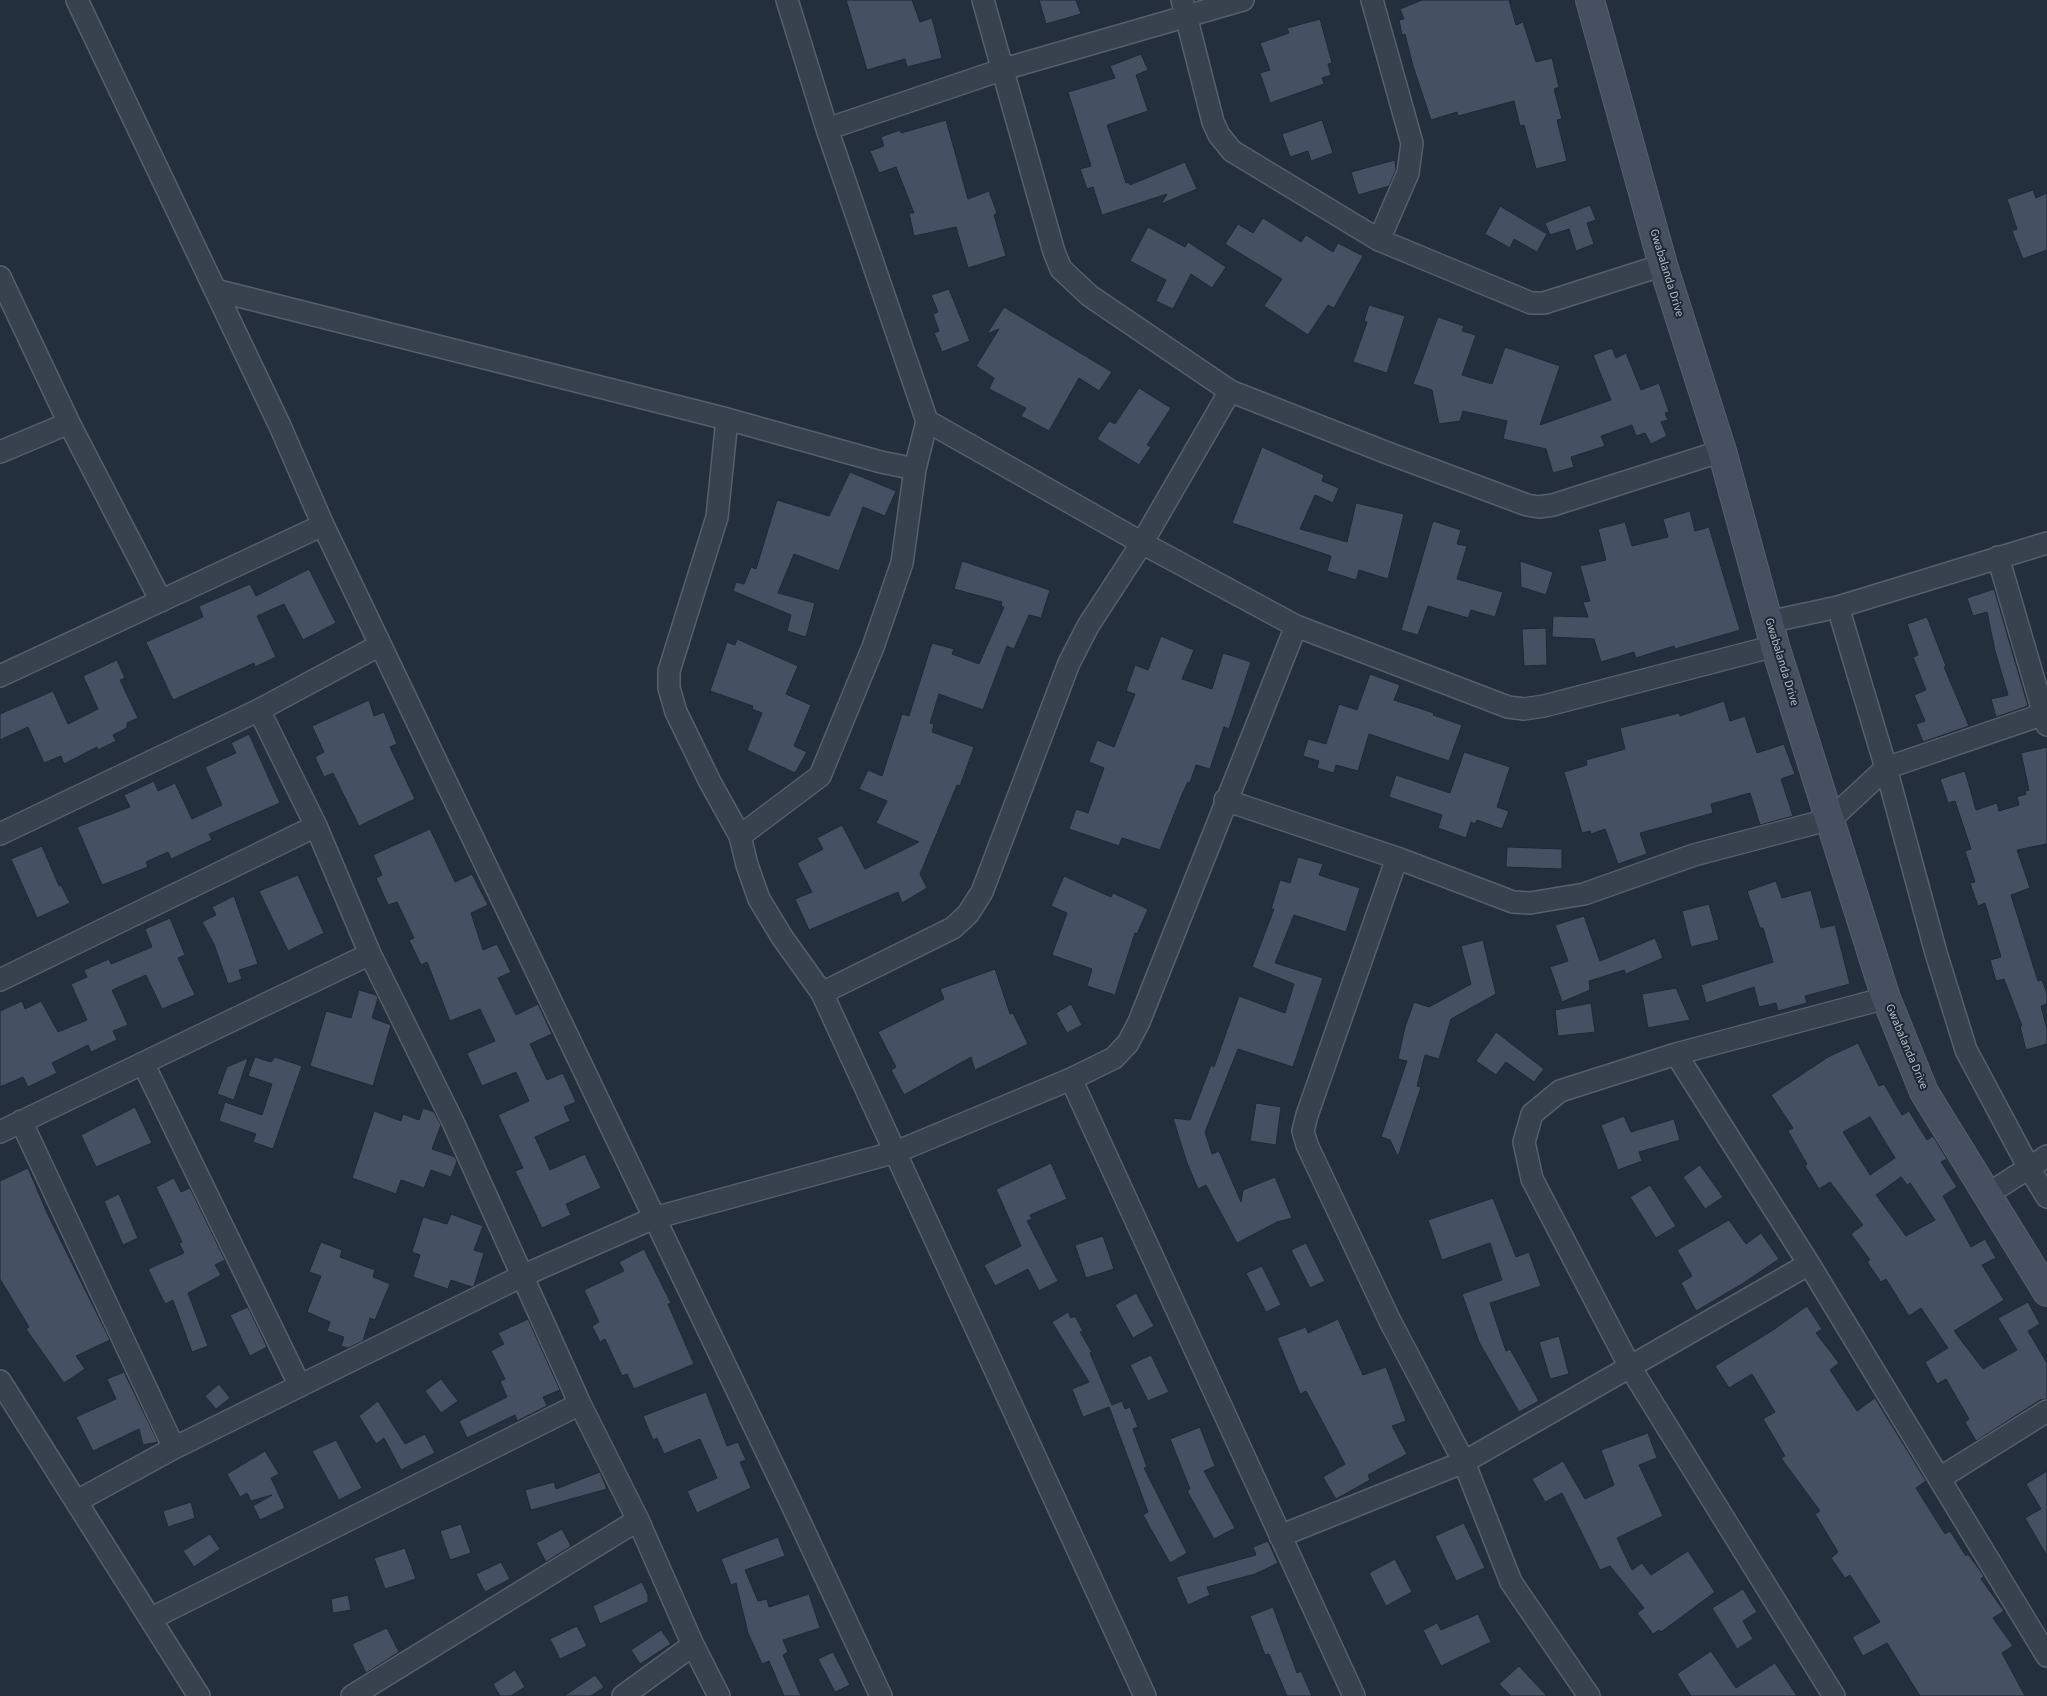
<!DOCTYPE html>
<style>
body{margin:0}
canvas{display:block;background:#242f3e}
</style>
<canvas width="2047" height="1696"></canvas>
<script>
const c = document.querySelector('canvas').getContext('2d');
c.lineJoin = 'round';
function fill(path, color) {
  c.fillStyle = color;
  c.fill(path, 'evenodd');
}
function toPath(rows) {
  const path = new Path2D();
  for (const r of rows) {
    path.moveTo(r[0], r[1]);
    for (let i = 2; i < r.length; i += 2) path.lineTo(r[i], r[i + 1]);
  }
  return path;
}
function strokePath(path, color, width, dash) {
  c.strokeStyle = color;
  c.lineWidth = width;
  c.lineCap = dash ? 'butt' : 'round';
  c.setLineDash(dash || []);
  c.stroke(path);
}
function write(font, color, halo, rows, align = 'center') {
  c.font = font + ' "Source Sans 3",sans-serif';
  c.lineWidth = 4;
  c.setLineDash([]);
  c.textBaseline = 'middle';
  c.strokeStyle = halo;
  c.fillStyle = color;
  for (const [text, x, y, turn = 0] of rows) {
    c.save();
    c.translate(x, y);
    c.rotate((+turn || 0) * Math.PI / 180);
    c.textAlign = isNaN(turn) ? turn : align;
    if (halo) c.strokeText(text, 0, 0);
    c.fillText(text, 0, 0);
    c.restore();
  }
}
const building = toPath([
 [846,0,912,0,920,22,932,18,942,58,907,67,905,59,867,70,846,0],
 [1039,0,1076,0,1081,14,1046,24,1039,0],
 [1422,0,1509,0,1516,25,1523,22,1536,62,1552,58,1559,87,1554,89,1562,119,1557,120,1567,161,1536,169,1524,125,1520,126,1514,101,1458,116,1457,112,1431,120,1413,66,1405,34,1402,35,1399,20,1404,19,1400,9,1422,0],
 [1320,19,1332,63,1328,64,1331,75,1322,78,1324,84,1270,103,1260,73,1270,70,1260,43,1289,33,1287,28,1320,19],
 [1141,54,1148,70,1136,75,1148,111,1107,125,1126,183,1128,182,1130,185,1185,162,1197,189,1161,204,1167,194,1102,215,1093,187,1087,189,1080,169,1091,166,1068,92,1115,78,1110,66,1141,54],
 [946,120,968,199,989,191,997,213,994,215,1006,256,968,268,956,227,914,236,909,213,914,213,896,167,879,173,870,151,884,146,881,137,900,130,901,133,946,120],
 [1322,120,1333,153,1311,161,1308,151,1290,157,1282,134,1322,120],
 [1395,160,1396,170,1389,186,1358,195,1351,172,1395,160],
 [2033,190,2036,198,2047,193,2047,250,2023,259,2012,231,2017,229,2007,199,2033,190],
 [1590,205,1596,220,1587,223,1594,244,1576,251,1569,229,1550,235,1545,223,1590,205],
 [1500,206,1547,234,1537,252,1514,239,1510,248,1485,234,1500,206],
 [1263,218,1301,242,1306,235,1333,252,1338,243,1363,256,1334,308,1328,305,1308,335,1264,306,1282,279,1225,244,1238,224,1253,233,1263,218],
 [1148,227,1185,247,1188,242,1226,267,1212,288,1191,274,1173,309,1156,301,1166,280,1130,261,1148,227],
 [949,289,970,341,942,352,934,333,939,331,933,314,938,312,931,295,949,289],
 [1369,305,1405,316,1387,373,1353,362,1367,322,1364,321,1369,305],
 [1004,307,1112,372,1099,391,1079,378,1049,431,1021,416,1026,408,989,389,994,378,976,366,999,329,987,334,1004,307],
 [1438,317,1464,326,1462,331,1476,335,1462,375,1492,384,1505,347,1560,366,1540,425,1611,400,1593,355,1612,348,1616,358,1626,353,1641,390,1659,383,1669,412,1665,413,1668,420,1661,422,1667,436,1651,444,1645,433,1636,436,1632,425,1601,436,1605,446,1571,457,1574,467,1553,473,1546,449,1503,439,1507,421,1463,411,1460,421,1439,424,1432,390,1413,384,1438,317],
 [1139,388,1171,408,1147,445,1151,447,1139,465,1097,439,1109,421,1115,424,1139,388],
 [1262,447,1324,475,1322,481,1339,488,1333,503,1315,495,1300,529,1347,542,1356,503,1404,514,1388,579,1359,570,1356,580,1327,571,1331,556,1232,523,1262,447],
 [850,472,896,491,885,516,863,507,839,571,794,554,778,593,815,603,806,637,787,631,791,615,733,591,736,582,744,584,751,567,756,569,777,500,829,516,850,472],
 [1690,511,1695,531,1709,527,1740,630,1675,649,1674,646,1636,658,1634,652,1601,662,1594,639,1552,637,1553,616,1588,617,1583,602,1590,601,1580,566,1606,560,1598,529,1625,522,1632,546,1668,537,1663,519,1690,511],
 [1433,521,1461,530,1457,544,1467,546,1457,579,1503,592,1495,617,1471,610,1468,618,1428,606,1418,635,1401,630,1433,521],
 [962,561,1050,590,1041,618,1029,615,1014,649,1007,646,983,710,939,694,930,723,934,724,932,732,974,747,960,786,957,785,920,874,927,888,902,903,898,892,809,930,795,899,812,892,797,863,823,849,817,838,842,825,865,869,919,842,876,823,887,801,859,789,868,770,882,776,902,714,909,716,932,643,954,649,952,654,979,664,1004,607,1001,606,1002,602,954,589,962,561],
 [1520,561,1553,572,1546,595,1521,587,1520,561],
 [309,569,336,623,303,640,284,604,257,616,276,657,255,667,254,663,173,700,146,642,203,617,199,606,250,584,256,596,309,569],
 [1994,589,2028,706,1996,717,1991,699,2008,695,1995,651,1987,612,1973,616,1967,598,1994,589],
 [1927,617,1946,666,1944,667,1969,726,1923,742,1916,724,1925,721,1914,695,1926,690,1913,657,1918,655,1907,624,1927,617],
 [1546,628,1547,665,1524,666,1522,629,1546,628],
 [1161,636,1194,650,1182,679,1212,689,1223,653,1251,662,1229,729,1224,727,1210,769,1196,765,1190,783,1188,782,1183,792,1160,850,1122,838,1119,846,1069,829,1076,809,1088,813,1104,768,1089,762,1097,740,1114,747,1135,694,1126,691,1135,665,1148,670,1161,636],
 [737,639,798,666,786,694,811,705,794,746,807,752,795,773,747,750,762,713,752,709,753,706,710,691,727,642,735,645,737,639],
 [117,660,125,678,120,680,138,718,127,723,127,728,113,735,116,741,98,750,97,747,64,764,61,756,44,763,28,727,0,740,0,714,53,691,68,724,98,709,83,676,117,660],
 [1370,674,1400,685,1394,700,1434,713,1433,715,1462,725,1449,761,1369,734,1358,771,1336,765,1334,773,1317,768,1319,761,1303,756,1308,739,1326,744,1339,704,1357,710,1370,674],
 [369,700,374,716,384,712,397,744,390,747,415,799,359,826,333,773,324,777,315,757,324,752,312,726,369,700],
 [1724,701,1730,721,1745,716,1757,753,1784,744,1795,774,1781,779,1793,816,1760,825,1750,793,1711,804,1713,813,1640,833,1647,854,1618,864,1605,829,1591,834,1590,831,1582,833,1564,772,1587,765,1586,760,1625,749,1620,728,1679,713,1680,716,1724,701],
 [249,734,280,803,209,834,212,840,171,859,168,852,146,862,148,867,102,885,77,827,130,807,124,795,154,781,158,791,175,783,192,819,222,805,205,767,236,753,231,743,249,734],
 [2047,747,2047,844,2017,850,2030,888,2011,895,2038,981,2042,980,2047,993,2047,1004,2041,1006,2047,1029,2047,1044,2026,1050,2020,1026,2022,1026,2004,979,1996,981,1990,960,2001,957,1985,903,1978,906,1970,883,1975,882,1965,851,1971,849,1955,801,1948,803,1940,779,1965,771,1976,810,1997,803,1999,811,2019,805,2017,797,2026,794,2025,791,2029,790,2021,753,2047,747],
 [1464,752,1510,767,1497,807,1509,811,1502,829,1477,820,1475,824,1471,822,1466,838,1438,828,1442,815,1389,797,1396,775,1450,793,1464,752],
 [430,829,455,882,472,874,488,905,471,913,483,950,497,944,511,972,498,978,516,1015,538,1004,552,1034,530,1044,547,1080,563,1073,576,1102,564,1107,570,1121,535,1137,550,1170,585,1154,601,1188,566,1204,571,1215,542,1228,515,1171,523,1168,498,1115,529,1101,516,1072,482,1086,467,1053,495,1041,480,1009,450,1021,427,962,421,965,409,940,414,938,397,902,388,905,376,878,382,875,373,855,430,829],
 [42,846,59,886,61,885,70,903,37,918,11,859,42,846],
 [1507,847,1562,849,1562,869,1506,867,1507,847],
 [1298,857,1323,864,1319,875,1360,888,1346,932,1294,915,1275,963,1323,978,1293,1067,1238,1049,1205,1132,1212,1154,1219,1151,1241,1202,1243,1190,1275,1177,1292,1218,1277,1222,1237,1243,1206,1185,1198,1189,1187,1163,1173,1118,1190,1120,1211,1065,1214,1067,1239,996,1285,1013,1294,984,1252,967,1274,909,1271,909,1280,880,1290,883,1298,857],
 [298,875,324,933,288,951,259,891,298,875],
 [1064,876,1111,897,1113,893,1148,909,1137,934,1135,933,1115,995,1087,986,1092,969,1052,955,1067,913,1051,906,1064,876],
 [1776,881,1782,898,1811,890,1821,928,1835,925,1850,984,1805,996,1807,1003,1778,1011,1776,1003,1759,1007,1754,987,1706,1003,1701,985,1773,962,1763,928,1760,928,1747,891,1776,881],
 [234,896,258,964,239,970,242,979,228,984,214,944,202,922,216,915,212,907,234,896],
 [1709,904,1719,940,1691,947,1682,911,1709,904],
 [1584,916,1600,961,1655,938,1663,958,1626,974,1624,970,1589,981,1590,990,1562,1002,1550,967,1568,961,1555,925,1584,916],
 [170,918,185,955,178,958,195,995,162,1009,146,975,112,990,128,1025,113,1031,117,1040,91,1052,88,1045,52,1063,57,1073,28,1087,23,1077,0,1087,0,1011,22,1001,25,1009,41,1001,58,1032,87,1020,71,984,87,977,84,970,109,959,111,964,152,947,145,929,170,918],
 [1483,940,1496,994,1451,1019,1439,1059,1425,1055,1417,1086,1421,1087,1398,1157,1390,1140,1381,1137,1407,1061,1398,1059,1405,1027,1414,1002,1429,1007,1471,984,1461,946,1483,940],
 [995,969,1010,1014,1013,1013,1028,1044,975,1070,971,1057,904,1095,891,1070,896,1067,878,1032,944,999,940,989,995,969],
 [1676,988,1690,1020,1648,1028,1642,994,1676,988],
 [359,990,376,995,378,998,372,1018,391,1025,373,1086,310,1066,326,1011,351,1018,359,990],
 [1591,1003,1595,1032,1558,1036,1555,1010,1591,1003],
 [1071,1004,1082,1025,1067,1033,1056,1013,1071,1004],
 [1496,1032,1544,1069,1534,1082,1506,1062,1496,1075,1476,1061,1496,1032],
 [1858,1043,1879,1086,1884,1084,1902,1115,1909,1111,1927,1140,1933,1136,1947,1159,1941,1162,1957,1187,1943,1196,1971,1247,1985,1239,1996,1258,1982,1265,2004,1300,1954,1331,1983,1369,2017,1350,1998,1318,2028,1302,2040,1324,2028,1331,2047,1363,2047,1399,2040,1400,1976,1441,1965,1422,1969,1419,1946,1379,1937,1384,1925,1362,1948,1348,1921,1308,1909,1316,1886,1279,1881,1282,1867,1262,1870,1260,1851,1234,1863,1225,1830,1182,1819,1189,1805,1166,1807,1164,1788,1131,1793,1128,1771,1095,1828,1057,1858,1043],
 [1870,1117,1895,1158,1870,1175,1843,1132,1870,1117],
 [1901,1177,1907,1185,1910,1183,1935,1220,1906,1236,1876,1195,1901,1177],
 [255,1057,271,1062,275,1057,302,1066,273,1149,253,1142,256,1134,219,1121,225,1102,262,1115,272,1084,248,1076,255,1057],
 [248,1058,234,1100,217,1094,227,1067,248,1058],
 [1256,1103,1281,1107,1276,1145,1250,1141,1256,1103],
 [135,1107,152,1143,96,1167,81,1135,135,1107],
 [423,1108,434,1112,441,1125,432,1149,455,1157,457,1161,451,1177,431,1170,424,1188,401,1180,396,1194,352,1178,374,1111,401,1121,403,1114,419,1120,423,1108],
 [1624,1116,1631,1132,1674,1119,1680,1140,1639,1152,1642,1161,1618,1170,1601,1125,1624,1116],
 [1051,1163,1067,1199,1030,1215,1032,1219,1027,1221,1058,1281,1039,1291,1028,1269,995,1286,984,1265,1021,1246,996,1189,1051,1163],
 [1700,1165,1723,1197,1705,1209,1683,1177,1700,1165],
 [28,1168,47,1213,110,1340,76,1356,85,1369,64,1383,26,1329,29,1327,0,1279,0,1181,28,1168],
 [174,1178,181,1192,190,1188,225,1260,215,1265,221,1275,188,1293,208,1346,192,1352,173,1300,165,1304,148,1269,184,1253,179,1243,182,1242,156,1187,174,1178],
 [1650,1185,1676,1226,1656,1238,1630,1197,1650,1185],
 [119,1194,138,1238,123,1245,104,1201,119,1194],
 [1493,1198,1516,1257,1529,1252,1541,1286,1490,1303,1506,1351,1510,1349,1539,1401,1519,1412,1479,1342,1462,1294,1502,1280,1490,1243,1442,1260,1428,1220,1493,1198],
 [451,1214,483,1226,474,1250,484,1253,474,1286,472,1287,451,1280,448,1289,413,1277,420,1255,412,1252,423,1217,447,1224,451,1214],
 [1729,1220,1746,1244,1761,1233,1779,1259,1742,1284,1696,1311,1681,1283,1692,1276,1677,1250,1729,1220],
 [1103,1236,1114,1269,1086,1278,1075,1245,1103,1236],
 [321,1242,342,1250,340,1257,375,1270,373,1277,390,1284,375,1320,370,1318,363,1341,348,1348,341,1346,344,1337,327,1331,330,1322,307,1312,321,1276,309,1272,321,1242],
 [1306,1243,1325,1281,1310,1288,1291,1250,1306,1243],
 [644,1249,671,1303,668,1304,694,1364,634,1389,627,1374,622,1376,605,1339,600,1342,592,1326,599,1322,584,1290,624,1271,619,1262,644,1249],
 [1262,1266,1281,1305,1266,1312,1246,1273,1262,1266],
 [1136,1293,1154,1326,1133,1338,1115,1305,1136,1293],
 [1807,1306,1822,1329,1816,1333,1839,1363,1830,1370,1857,1411,1875,1398,1926,1481,1916,1488,1945,1534,1950,1531,1966,1556,1968,1554,1984,1576,1981,1579,2004,1611,1993,1618,2013,1646,2002,1653,2025,1696,1920,1696,1887,1643,1863,1656,1852,1637,1880,1622,1850,1575,1845,1578,1831,1558,1838,1552,1815,1514,1820,1511,1781,1458,1785,1456,1763,1419,1775,1412,1752,1374,1729,1388,1715,1366,1773,1330,1807,1306],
 [248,1307,267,1347,250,1356,230,1315,248,1307],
 [1068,1312,1071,1318,1075,1316,1083,1331,1080,1332,1092,1352,1090,1353,1112,1405,1122,1401,1125,1409,1130,1407,1138,1427,1133,1429,1147,1467,1144,1468,1187,1553,1170,1563,1143,1515,1148,1512,1109,1407,1083,1417,1072,1389,1089,1382,1052,1322,1068,1312],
 [528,1319,560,1390,543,1397,547,1406,517,1421,515,1415,467,1438,459,1421,507,1397,500,1381,505,1379,491,1351,504,1344,498,1333,528,1319],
 [1338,1319,1363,1375,1386,1367,1406,1421,1392,1426,1407,1454,1368,1475,1370,1480,1336,1499,1323,1477,1345,1464,1306,1391,1300,1394,1277,1338,1306,1327,1308,1333,1338,1319],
 [1559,1336,1569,1374,1550,1379,1539,1342,1559,1336],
 [1151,1355,1169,1392,1148,1401,1130,1365,1151,1355],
 [124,1372,158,1442,143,1445,139,1429,93,1451,76,1417,116,1399,107,1379,124,1372],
 [441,1379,458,1401,441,1413,425,1391,441,1379],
 [219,1384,230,1398,216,1409,205,1396,219,1384],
 [706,1392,727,1446,738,1442,746,1460,740,1462,751,1488,697,1513,687,1491,717,1478,700,1439,664,1454,657,1438,653,1440,643,1416,706,1392],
 [378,1401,405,1444,425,1434,435,1453,401,1470,384,1438,376,1444,359,1416,378,1401],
 [1200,1427,1215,1466,1204,1471,1235,1528,1214,1539,1187,1491,1190,1489,1170,1439,1200,1427],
 [1648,1433,1657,1458,1639,1465,1663,1516,1617,1538,1632,1570,1642,1563,1651,1575,1688,1551,1715,1592,1661,1632,1659,1630,1653,1634,1637,1613,1644,1608,1610,1566,1600,1570,1562,1493,1545,1502,1532,1479,1563,1461,1585,1499,1614,1485,1601,1450,1648,1433],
 [336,1440,362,1488,339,1500,312,1451,336,1440],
 [265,1451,279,1474,271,1478,285,1508,260,1520,253,1506,272,1495,251,1501,247,1493,240,1497,227,1474,265,1451],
 [2047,1471,2047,1556,2025,1518,2041,1509,2026,1484,2047,1471],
 [600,1472,607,1489,531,1510,525,1490,554,1482,556,1489,600,1472],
 [191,1502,195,1518,168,1527,163,1511,191,1502],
 [1464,1523,1485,1568,1456,1581,1435,1536,1464,1523],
 [461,1524,471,1553,450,1560,440,1531,461,1524],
 [562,1529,571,1546,546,1562,536,1543,562,1529],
 [210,1534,220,1549,194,1567,183,1551,210,1534],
 [778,1537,785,1556,745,1570,758,1601,767,1599,769,1607,809,1594,820,1628,783,1640,788,1652,783,1655,801,1696,784,1696,769,1661,762,1664,748,1633,736,1583,731,1585,721,1559,778,1537],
 [1268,1541,1278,1563,1255,1574,1207,1587,1210,1595,1188,1605,1176,1577,1256,1555,1253,1547,1268,1541],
 [405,1548,416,1579,385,1589,374,1558,405,1548],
 [1395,1559,1412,1592,1386,1606,1369,1573,1395,1559],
 [501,1562,510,1579,485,1592,476,1574,501,1562],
 [642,1582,648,1595,648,1602,600,1624,593,1606,642,1582],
 [1743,1589,1757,1612,1743,1621,1753,1639,1737,1649,1712,1608,1743,1589],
 [348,1595,351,1610,333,1613,331,1599,348,1595],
 [1273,1607,1297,1673,1301,1671,1312,1696,1287,1696,1269,1654,1265,1655,1250,1616,1273,1607],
 [1478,1614,1491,1642,1441,1666,1423,1630,1437,1623,1441,1630,1478,1614],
 [577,1626,587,1646,560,1659,550,1639,577,1626],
 [387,1628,399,1652,366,1673,352,1644,387,1628],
 [661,1630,671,1644,640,1664,631,1650,661,1630],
 [1711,1651,1736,1688,1775,1663,1797,1696,1691,1696,1677,1674,1711,1651],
 [833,1652,850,1685,835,1692,818,1659,833,1652],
 [1519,1666,1547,1696,1511,1696,1499,1684,1519,1666],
 [515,1670,525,1687,511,1696,500,1696,493,1684,515,1670],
 [595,1675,604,1687,591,1696,564,1696,595,1675]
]);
fill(building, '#455162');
strokePath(building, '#1f2835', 1);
const street = toPath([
 [77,0,280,426,323,525,792,1505,881,1696],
 [787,0,827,129,927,421,1142,543,1296,626,1508,707,1524,709,1544,706,1775,646],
 [983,0,1054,252,1061,269,1090,296,1230,391,1385,452,1527,505,1539,507,1553,505,1722,451],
 [1182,0,1213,122,1219,135,1232,151,1379,240,1531,303,1544,303,1663,265],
 [1372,0,1412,143,1408,173,1379,240],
 [827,129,1004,69,1243,0],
 [0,277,69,423,161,601],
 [215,290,727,419,881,462,915,469],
 [727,419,717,517,669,671,669,688,676,712,710,782,740,836,747,865,759,899,782,937,822,993,1145,1696],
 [0,452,69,423],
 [1998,557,2047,725],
 [1838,607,2047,543],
 [1768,622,1838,607,1886,768,1936,953,1966,1050,2029,1168,2047,1197],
 [0,676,323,525],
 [259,710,316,826,370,954,453,1122,580,1404,638,1520,693,1645,719,1696],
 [1225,800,1397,858,1513,902,1530,903,1584,894,1694,855,1831,819,1886,768,2047,713],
 [0,834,259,710,380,645],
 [740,836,820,776,873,647,902,563,915,469,927,421],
 [1397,858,1307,1115,1303,1131,1307,1145,1390,1321,1464,1462,1511,1582,1589,1696],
 [0,980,316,826],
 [822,993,953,928,968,914,982,892,1069,663,1088,626,1142,543,1230,391],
 [1676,1054,1809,1264,2047,1656],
 [143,1063,300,1386],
 [1071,1079,1354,1696],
 [21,1121,174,1448],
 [0,1132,370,954],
 [1988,1194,2047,1156],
 [0,1381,199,1696],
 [1940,1478,2047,1411],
 [77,1501,174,1448,522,1276,654,1218,896,1152,1071,1079,1114,1058,1128,1043,1139,1022,1296,626],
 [1280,1536,1464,1462,1809,1264],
 [152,1618,580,1404],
 [352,1696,638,1520],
 [623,1696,693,1645],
 [1834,1696,1630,1367,1532,1179,1524,1142,1532,1114,1560,1091,1676,1054,1886,998]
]);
const secondary = toPath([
 [1590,0,1663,265,1722,451,1775,646,1886,998,1924,1092,2047,1292]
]);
strokePath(street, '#565f6c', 24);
strokePath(secondary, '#565f6c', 30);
strokePath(street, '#38414e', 21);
strokePath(secondary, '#465061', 28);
write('12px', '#b4bcc9', '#1d2633', [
 ["Gwabalanda Drive",1666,273,73],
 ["Gwabalanda Drive",1781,662,73],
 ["Gwabalanda Drive",1906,1047,67]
]);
</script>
